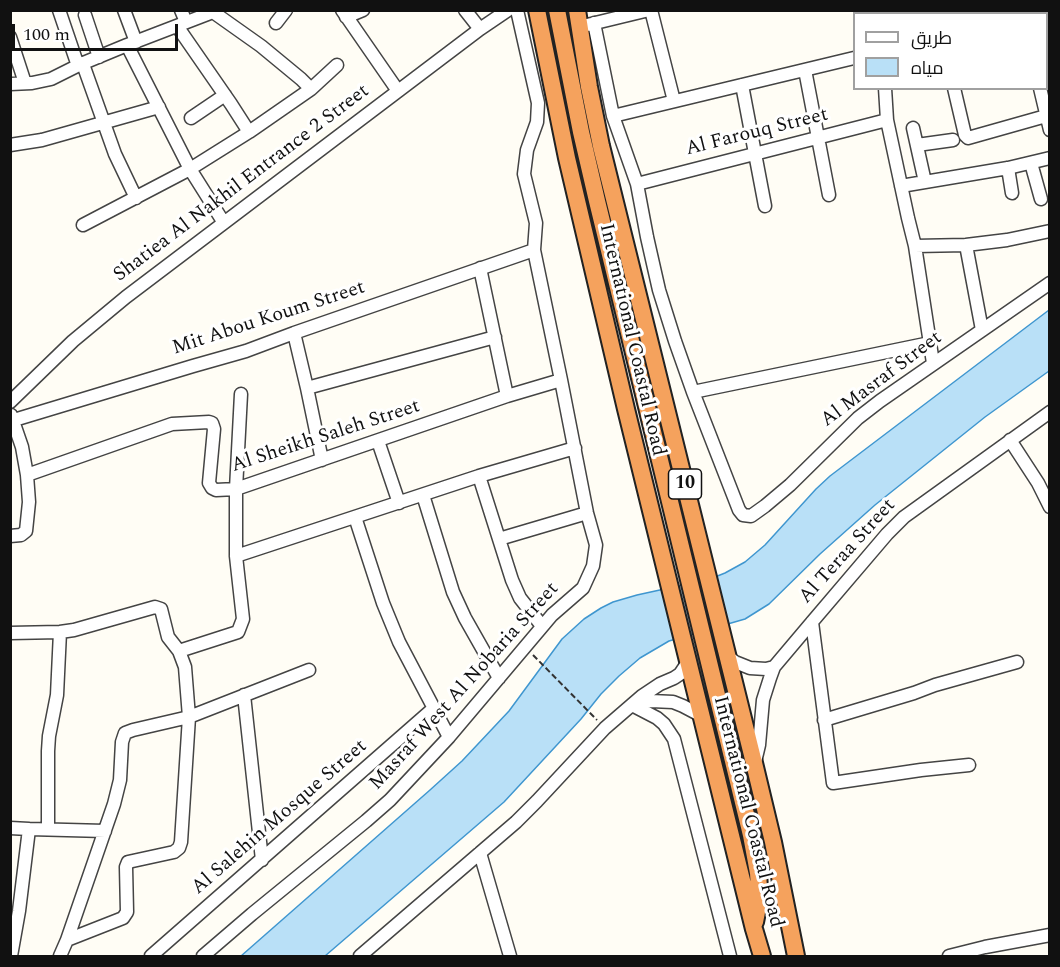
<!DOCTYPE html>
<meta charset="utf-8">
<style>
body{margin:0}
#map{position:relative;width:1060px;height:967px;overflow:hidden;background:#fffdf5;font-family:Spectral,Cairo,serif}
canvas{display:block}
.frame{position:absolute;inset:0;border:12px solid #111;pointer-events:none}
.legend{position:absolute;left:853px;top:12px;width:195px;height:78px;box-sizing:border-box;background:#fff;border:2px solid #a0a0a0;margin:0;padding:8px 10px;list-style:none;font-size:18px;color:#111}
.legend li{display:flex;align-items:center;gap:12px;height:30px}
.legend b{width:30px;border:2px solid #a0a0a0}
.scale{position:absolute;left:12px;top:24px;width:166px;height:27px;box-sizing:border-box;border:3px solid #111;border-top:0;padding-left:8px;font-size:18px;line-height:21px;white-space:nowrap;color:#111;-webkit-text-stroke:4px #fff;paint-order:stroke}
</style>
<div id="map">
<canvas width="1060" height="967"></canvas>
<div class="frame"></div>
<ul class="legend">
<li><b style="height:8px;background:#fff"></b>طريق</li>
<li><b style="height:16px;background:#b9e0f7"></b>مياه</li>
</ul>
<div class="scale">100 m</div>
</div>
<script>
const c = document.querySelector('canvas').getContext('2d');
c.lineJoin = 'round';
function fill(path, color) {
  c.fillStyle = color;
  c.fill(path, 'evenodd');
}
function toPath(rows) {
  const path = new Path2D();
  for (const r of rows) {
    path.moveTo(r[0], r[1]);
    for (let i = 2; i < r.length; i += 2) path.lineTo(r[i], r[i + 1]);
  }
  return path;
}
function strokePath(path, color, width, dash) {
  c.strokeStyle = color;
  c.lineWidth = width;
  c.lineCap = dash ? 'butt' : 'round';
  c.setLineDash(dash || []);
  c.stroke(path);
}
function write(font, color, halo, rows, align = 'center') {
  c.font = font + ' Spectral,serif';
  c.lineWidth = 6;
  c.setLineDash([]);
  c.textBaseline = 'middle';
  c.strokeStyle = halo;
  c.fillStyle = color;
  for (const [text, x, y, turn = 0] of rows) {
    c.save();
    c.translate(x, y);
    c.rotate((+turn || 0) * Math.PI / 180);
    c.textAlign = isNaN(turn) ? turn : align;
    if (halo) c.strokeText(text, 0, 0);
    c.fillText(text, 0, 0);
    c.restore();
  }
}
const water = toPath([
 [1049,310,1049,371,985,417,875,505,820,554,769,604,745,619,669,641,640,658,619,676,601,694,581,719,504,802,325,956,241,956,430,790,462,761,509,711,562,639,584,619,601,608,613,602,637,595,710,579,725,573,745,562,765,545,816,489,830,476,1049,310]
]);
fill(water, '#b9e0f7');
strokePath(water, '#3f96cf', 1.5);
const minor = toPath([
 [59,10,76,60,84,67,115,154,136,198],
 [124,10,136,42],
 [181,10,186,22],
 [342,10,398,91],
 [465,10,480,29],
 [651,10,674,101],
 [888,10,889,14],
 [951,10,952,14],
 [999,10,999,14],
 [1044,10,1045,14],
 [85,15,99,57],
 [346,17,363,10],
 [276,23,286,10],
 [594,23,613,116,637,184,647,237,659,290,675,341,693,392,739,510,743,515,751,516,765,506,790,485,858,418,880,401,1050,283],
 [587,25,649,10],
 [177,26,231,104,249,132],
 [1046,27,1050,48],
 [10,37,25,83],
 [127,45,190,169,224,223],
 [1046,67,1050,67],
 [805,70,829,195],
 [10,84,32,83,51,79,81,64,127,45,213,12,261,46,301,79,311,89],
 [742,85,765,206],
 [885,88,887,120,908,218,915,246,933,363],
 [954,88,965,135,968,138,1046,116],
 [1040,88,1050,130],
 [613,116,854,58],
 [191,118,225,95],
 [913,128,925,182],
 [10,145,42,140,159,107],
 [917,145,953,140],
 [1031,163,1041,199],
 [1008,168,1012,193],
 [637,184,887,120],
 [901,186,1008,168,1050,158],
 [83,225,190,169,249,132,311,89,337,65],
 [966,245,982,330],
 [915,246,966,245,1007,240,1050,231],
 [480,268,507,396],
 [294,333,307,388,322,460],
 [307,388,495,337],
 [693,392,930,343],
 [10,402,73,341,126,297,480,29,508,10],
 [14,420,193,366,246,351,294,333,534,250],
 [1010,440,1038,483,1050,507],
 [378,441,399,503],
 [27,475,172,424,209,422,212,423,214,429,209,483,212,488,216,490,236,489,507,396,561,380],
 [479,476,512,580,520,598,542,626],
 [423,495,453,592,465,618,499,678],
 [355,517,383,603,399,642,449,737],
 [10,536,21,535,26,531,29,502,27,475,22,447,11,415],
 [499,539,587,513],
 [236,556,479,476,575,448],
 [812,622,833,783,921,770,969,765],
 [10,633,60,632,74,630,155,607,161,609,168,637,179,651],
 [728,657,735,662,750,668,766,669,774,667],
 [244,695,262,860],
 [636,703,651,701,673,702,683,706,702,716],
 [632,705,657,718,664,724,674,739,730,956],
 [824,720,914,693,935,685,1017,662],
 [755,762,759,745,763,700,770,678,774,667,812,622,887,534,904,517,1050,412],
 [10,828,29,829],
 [48,829,48,751,49,736,57,695,60,632],
 [480,853,510,956],
 [67,940,123,918,127,912,126,867,128,862,174,852,179,848,181,842,189,717,185,667,179,651,238,632,243,619,236,556,236,489,241,394],
 [11,956,19,911,29,829,105,831],
 [60,956,67,940,114,804,120,780,122,742,125,733,133,730,189,717,309,670],
 [151,956,434,708],
 [203,956,252,914,366,821,390,800,449,737,552,615,583,588,593,566,596,545,587,513,561,380,534,250,536,223,524,174,527,150,537,122,538,103,517,10],
 [360,956,516,822,537,801,605,728,642,696,660,684,674,678,680,674,688,662],
 [949,956,985,947,1050,935]
]);
const highway = toPath([
 [537,10,567,158,626,409,754,929,762,956],
 [557,10,581,132,597,201,751,835,758,873,759,888,759,902,755,922],
 [577,10,589,87,601,146,754,763,773,842,796,956]
]);
strokePath(minor, '#444', 15);
strokePath(highway, '#222', 20);
strokePath(toPath([
 [533,655,597,720]
]), '#333', 2, [6, 3]);
strokePath(minor, '#fff', 12);
strokePath(highway, '#f5a25d', 16);
for (const [x, y, w] of [
 [685,484,33]
]) {
  const box = new Path2D();
  box.roundRect(x - w / 2, y - 15, w, 30, 4.5);
  c.fillStyle = '#fff';
  c.fill(box);
  strokePath(box, '#111', 1.5);
}
write('bold 18px', '#111', null, [
 ["10",685,484]
]);
write('20px', '#111', '#fff', [
 ["Al Farouq Street",757,133,-14],
 ["Shatiea Al Nakhil Entrance 2 Street",242,184,-37],
 ["Mit Abou Koum Street",269,319,-18],
 ["International Coastal Road",631,340,77],
 ["Al Masraf Street",882,380,-37],
 ["Al Sheikh Saleh Street",326,437,-18],
 ["Al Teraa Street",848,552,-48],
 ["Masraf West Al Nobaria Street",465,687,-48],
 ["International Coastal Road",747,812,76],
 ["Al Salehin Mosque Street",280,818,-41]
]);
</script>
